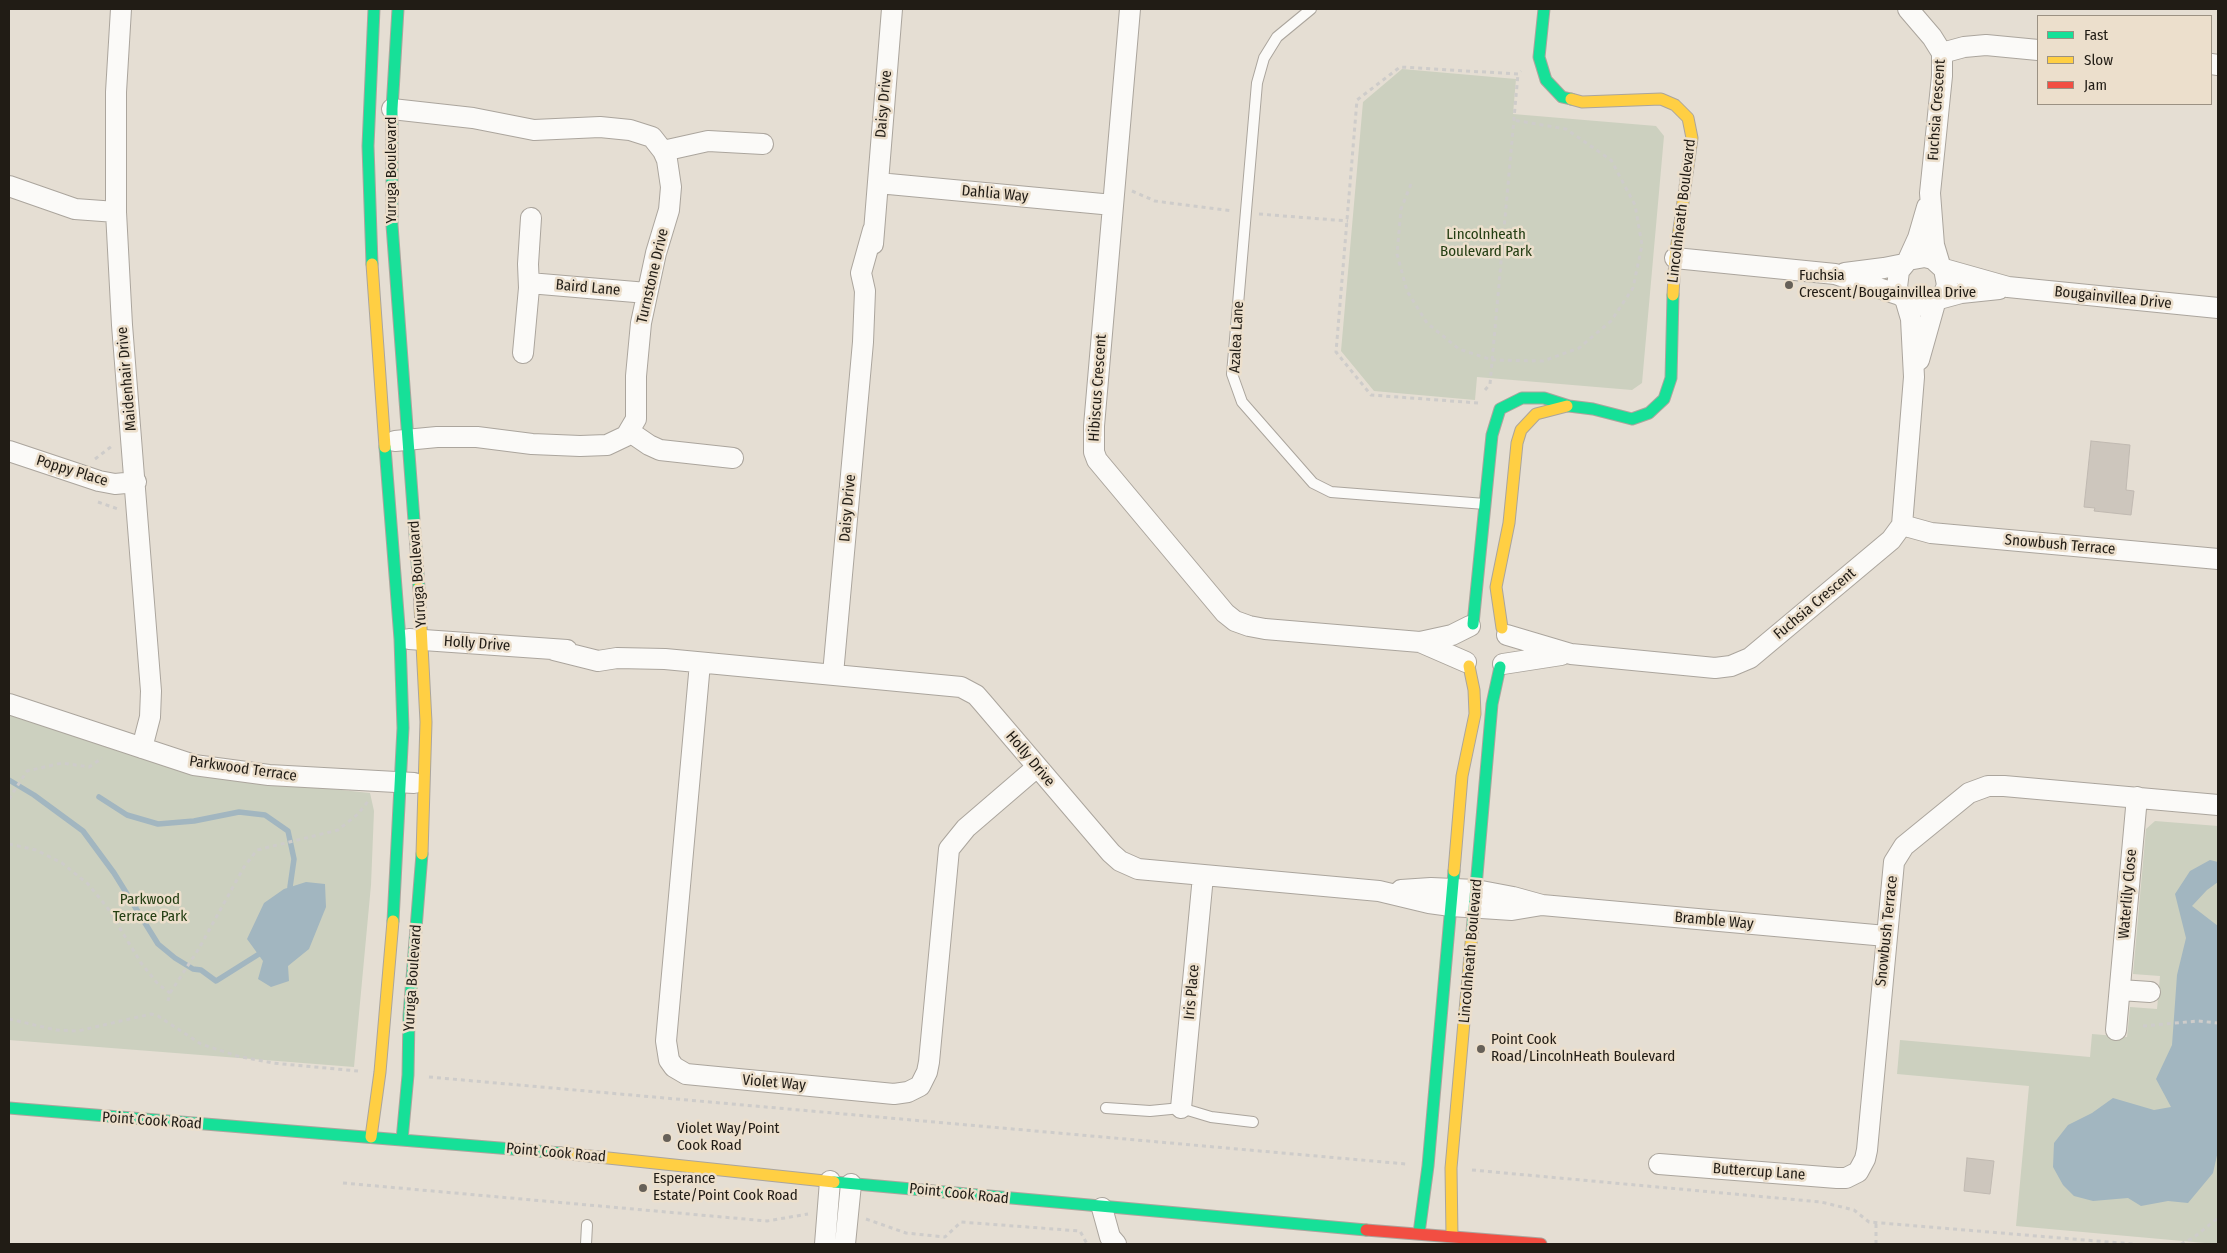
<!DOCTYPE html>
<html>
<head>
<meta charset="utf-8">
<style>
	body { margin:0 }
	#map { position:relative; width:2227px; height:1253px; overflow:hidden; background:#e5ded3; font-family:"Fira Sans Condensed",sans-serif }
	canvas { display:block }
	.frame { position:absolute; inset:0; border:10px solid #211c15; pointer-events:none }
	.legend { position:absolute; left:2037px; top:15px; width:175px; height:90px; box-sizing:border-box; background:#ecdfcc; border:1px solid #9b9183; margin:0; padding:6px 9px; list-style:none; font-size:15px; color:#211c15 }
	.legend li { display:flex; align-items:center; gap:10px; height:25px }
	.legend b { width:25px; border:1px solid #9b9183 }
</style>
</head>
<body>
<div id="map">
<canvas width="2227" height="1253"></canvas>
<div class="frame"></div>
<ul class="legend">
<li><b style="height:6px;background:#16e098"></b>Fast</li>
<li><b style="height:6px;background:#ffcf43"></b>Slow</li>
<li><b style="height:6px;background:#f24e42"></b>Jam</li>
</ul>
</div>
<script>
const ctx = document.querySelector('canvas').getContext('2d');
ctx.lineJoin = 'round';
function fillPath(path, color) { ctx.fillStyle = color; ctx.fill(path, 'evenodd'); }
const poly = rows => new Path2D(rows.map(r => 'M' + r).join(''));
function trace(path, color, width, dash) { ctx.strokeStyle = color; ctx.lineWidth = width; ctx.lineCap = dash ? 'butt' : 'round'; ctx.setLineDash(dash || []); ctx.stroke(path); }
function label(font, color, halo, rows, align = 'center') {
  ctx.font = font + ' "Fira Sans Condensed",sans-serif'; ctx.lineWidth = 5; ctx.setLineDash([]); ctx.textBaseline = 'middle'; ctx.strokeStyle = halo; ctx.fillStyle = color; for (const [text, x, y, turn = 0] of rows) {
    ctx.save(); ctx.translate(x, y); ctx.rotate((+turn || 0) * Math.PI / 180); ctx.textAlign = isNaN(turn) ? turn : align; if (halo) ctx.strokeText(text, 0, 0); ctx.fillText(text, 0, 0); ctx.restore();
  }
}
fillPath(poly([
	[1402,69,1516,79,1513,114,1656,126,1664,136,1642,383,1632,390,1477,377,1475,400,1374,391,1341,351,1363,102],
	[9,714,172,768,199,775,370,793,374,811,371,885,354,1067,9,1040],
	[2155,821,2218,826,2218,1242,2216,1244,2016,1226,2029,1086,1897,1074,1900,1040,2090,1057,2092,1034,2127,1037,2130,1007,2157,1009,2160,976,2133,974,2146,829]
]), '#ccd0bf');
fillPath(poly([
	[2210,860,2218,862,2218,882,2207,890,2192,906,2218,926,2218,1151,2213,1173,2188,1203,2168,1201,2141,1206,2128,1198,2093,1201,2074,1196,2063,1185,2053,1167,2054,1143,2068,1125,2092,1113,2113,1098,2154,1110,2171,1107,2156,1079,2172,1045,2177,975,2186,938,2175,894,2190,871],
	[306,882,325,884,326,907,309,949,288,966,289,981,271,987,258,979,263,961,247,939,264,903,284,889]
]), '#a2b6c0');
trace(poly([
	[9,780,34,795,83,831,114,873,158,944,175,958,193,969,201,970,216,981,259,954],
	[99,797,127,815,158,824,194,821,239,812,265,815,288,831,294,859,290,887]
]), '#a2b6c0', 5.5);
const building = poly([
	[2091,441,2130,445,2126,490,2134,491,2131,515,2094,511,2095,508,2084,507,2091,441],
	[1967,1158,1994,1161,1990,1194,1964,1191,1967,1158]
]);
fillPath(building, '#cdc6bd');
trace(building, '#c0b9b1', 1);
const lane = poly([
	[1311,9,1277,37,1264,58,1257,83,1232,374,1242,402,1313,483,1331,492,1485,504],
	[1106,1108,1150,1111,1181,1108,1211,1117,1253,1122],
	[586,1244,587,1225]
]);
const street = poly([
	[121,9,116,92,116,212,122,325,151,691,150,717,142,748],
	[1130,9,1094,426,1094,452,1097,460,1225,613,1235,621,1249,626,1265,629,1420,642,1452,635,1470,626],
	[1908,9,1932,37,1942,53,1942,76,1930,193,1934,245,1940,265],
	[1942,53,1964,47,1986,45,2038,50],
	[2211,64,2218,65],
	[392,109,473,118,534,130,600,127,630,130,652,137,663,151,667,160,671,187,669,210,656,253,641,323,636,376,636,419,626,436,607,445,580,446,532,444,477,437,437,437,395,441],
	[663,151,708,141,763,144],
	[878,183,1113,205],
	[9,186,75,209,116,212],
	[873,244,892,9],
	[1675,258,1835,274,1900,295],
	[1908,260,1925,257,1933,259,1944,269,1947,285,1944,293,1935,303,1928,306,1913,305,1900,295,1897,287,1899,271,1908,260,1918,238,1927,207],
	[1944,269,2008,287,2218,308],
	[1845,273,1884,268,1904,264],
	[529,283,647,293],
	[1939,299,1961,293,1999,289],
	[523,353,529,288,528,264,531,218],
	[1919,360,1935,303],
	[630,432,649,445,660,450,733,458],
	[9,451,99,481,115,484,136,482],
	[1902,525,1931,533,2218,559],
	[1507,635,1571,654,1715,668,1731,666,1750,658,1891,540,1902,525,1914,377,1911,319,1906,302],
	[409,639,567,650],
	[1420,642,1466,662],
	[554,650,598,661,617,658,665,659,961,687,976,695,983,703,1111,853,1120,861,1138,869,1379,891,1429,903,1451,906,1512,910,1542,905],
	[700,663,666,1041,669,1060,674,1067,686,1074,894,1094,908,1092,920,1086,927,1072,929,1062,949,849,966,828,1037,767],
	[1503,664,1561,655],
	[833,674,863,342,865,291,861,273,873,230],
	[9,704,194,765,269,775,414,783],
	[1401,890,1431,888,1476,890,1513,897,1542,905,1886,936],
	[2120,990,2150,992],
	[2116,1030,2137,797],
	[1181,1108,1203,876],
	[1659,1164,1837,1178,1846,1178,1858,1172,1865,1159,1867,1150,1894,862,1904,846,1969,793,1988,786,2004,786,2218,805],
	[1102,1208,1110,1237,1116,1244],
	[825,1244,830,1181],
	[845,1244,851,1184]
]);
const fast = poly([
	[398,9,392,109,392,225,419,588],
	[1544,9,1539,57,1546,80,1562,97,1571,99],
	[372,264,368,146,374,9],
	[385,447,400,639,403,728,393,921],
	[1473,624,1492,435,1500,409,1522,398,1544,398,1569,406,1593,409,1632,419,1649,413,1664,399,1671,378,1673,295],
	[1472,932,1492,704,1500,667],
	[9,1108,561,1153],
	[402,1140,408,1075,409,1015,422,854],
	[834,1182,1366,1230],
	[1419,1233,1428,1166,1454,871]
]);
const slow = poly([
	[1571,99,1582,102,1661,99,1675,105,1688,118,1692,138,1675,258,1673,295],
	[372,264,385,447],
	[419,588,426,722,422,854],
	[1502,628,1496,587,1509,523,1517,443,1521,430,1536,414,1567,406],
	[1454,871,1462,776,1475,714,1474,690,1469,666],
	[371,1137,380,1072,393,921],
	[561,1153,834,1182],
	[1452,1236,1451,1168,1472,932]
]);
const jam = poly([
	[1366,1230,1541,1244]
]);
trace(lane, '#aba59d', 12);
trace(street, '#aba59d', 22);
trace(fast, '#aba59d', 13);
trace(slow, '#aba59d', 13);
trace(jam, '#aba59d', 13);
trace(poly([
	[1411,184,1401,209,1397,254,1407,291,1427,323,1459,349,1492,360,1543,361,1579,348,1611,321,1633,288,1642,245,1635,205,1611,160,1566,129,1513,120],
	[1132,191,1155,201,1233,211],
	[1259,214,1348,221],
	[1485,390,1490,384,1518,74],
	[1478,403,1371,395,1336,352,1357,100,1400,67,1518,74,1521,71],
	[95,459,112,446],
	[98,502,118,509],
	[9,799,27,771,62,763,89,767,102,758],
	[9,844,36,850,62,863,88,884,107,907,141,963,158,984,170,993,168,1001],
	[170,993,198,950,244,867,257,850,338,830,358,814,369,800],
	[9,1019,56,1030,78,1031,151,1014,158,1016,201,1044,237,1056,273,1063,358,1071],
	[2143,1026,2198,1021,2218,1023],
	[429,1077,1406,1164],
	[1472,1170,1821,1202,1854,1210,1869,1222,2133,1244],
	[343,1183,767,1221,808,1214],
	[866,1219,906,1233,945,1237,961,1222,1080,1231,1087,1244],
	[1876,1244,1876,1222],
	[2181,1244,2193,1238,2218,1218]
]), '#ceccca', 3, [4, 4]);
trace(lane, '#fbfaf8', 10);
trace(street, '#fbfaf8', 20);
trace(fast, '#16e098', 11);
trace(slow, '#ffcf43', 11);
trace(jam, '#f24e42', 11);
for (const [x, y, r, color] of [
	[1789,285,5,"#666058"],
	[1481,1049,5,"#666058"],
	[667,1138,5,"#666058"],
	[643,1188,5,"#666058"]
]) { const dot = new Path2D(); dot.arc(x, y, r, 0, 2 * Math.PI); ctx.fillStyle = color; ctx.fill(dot); trace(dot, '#ecdfcc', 2); }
label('15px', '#211c15', '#ecdfcc', [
	["Daisy Drive",884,104,-85],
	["Fuchsia Crescent",1937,110,-86],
	["Yuruga Boulevard",392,170,-90],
	["Dahlia Way",995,194,5],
	["Lincolnheath Boulevard",1682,211,-83],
	["Turnstone Drive",653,276,-77],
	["Baird Lane",588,288,5],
	["Bougainvillea Drive",2113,298,6],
	["Azalea Lane",1237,337,-87],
	["Maidenhair Drive",127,379,-95],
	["Hibiscus Crescent",1098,388,-86],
	["Poppy Place",72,471,17],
	["Daisy Drive",848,508,-85],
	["Snowbush Terrace",2060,545,5],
	["Yuruga Boulevard",418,574,-94],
	["Fuchsia Crescent",1815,604,-40],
	["Holly Drive",477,644,4],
	["Holly Drive",1030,759,50],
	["Parkwood Terrace",243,769,8],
	["Waterlily Close",2128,894,-85],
	["Bramble Way",1714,921,5],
	["Snowbush Terrace",1887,931,-84],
	["Lincolnheath Boulevard",1471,951,-85],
	["Yuruga Boulevard",413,978,-86],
	["Iris Place",1192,992,-85],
	["Violet Way",774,1083,5],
	["Point Cook Road",152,1121,4],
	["Point Cook Road",556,1153,5],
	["Buttercup Lane",1759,1172,4],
	["Point Cook Road",959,1194,6]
]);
label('15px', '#243e13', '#ecdfcc', [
	["Lincolnheath",1486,235],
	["Boulevard Park",1486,252],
	["Parkwood",150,900],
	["Terrace Park",150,917]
]);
label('15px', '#211c15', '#ecdfcc', [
	["Fuchsia",1799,276],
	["Crescent/Bougainvillea Drive",1799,293],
	["Point Cook",1491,1040],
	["Road/LincolnHeath Boulevard",1491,1057],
	["Violet Way/Point",677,1129],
	["Cook Road",677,1146],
	["Esperance",653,1179],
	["Estate/Point Cook Road",653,1196]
], 'left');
</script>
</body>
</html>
